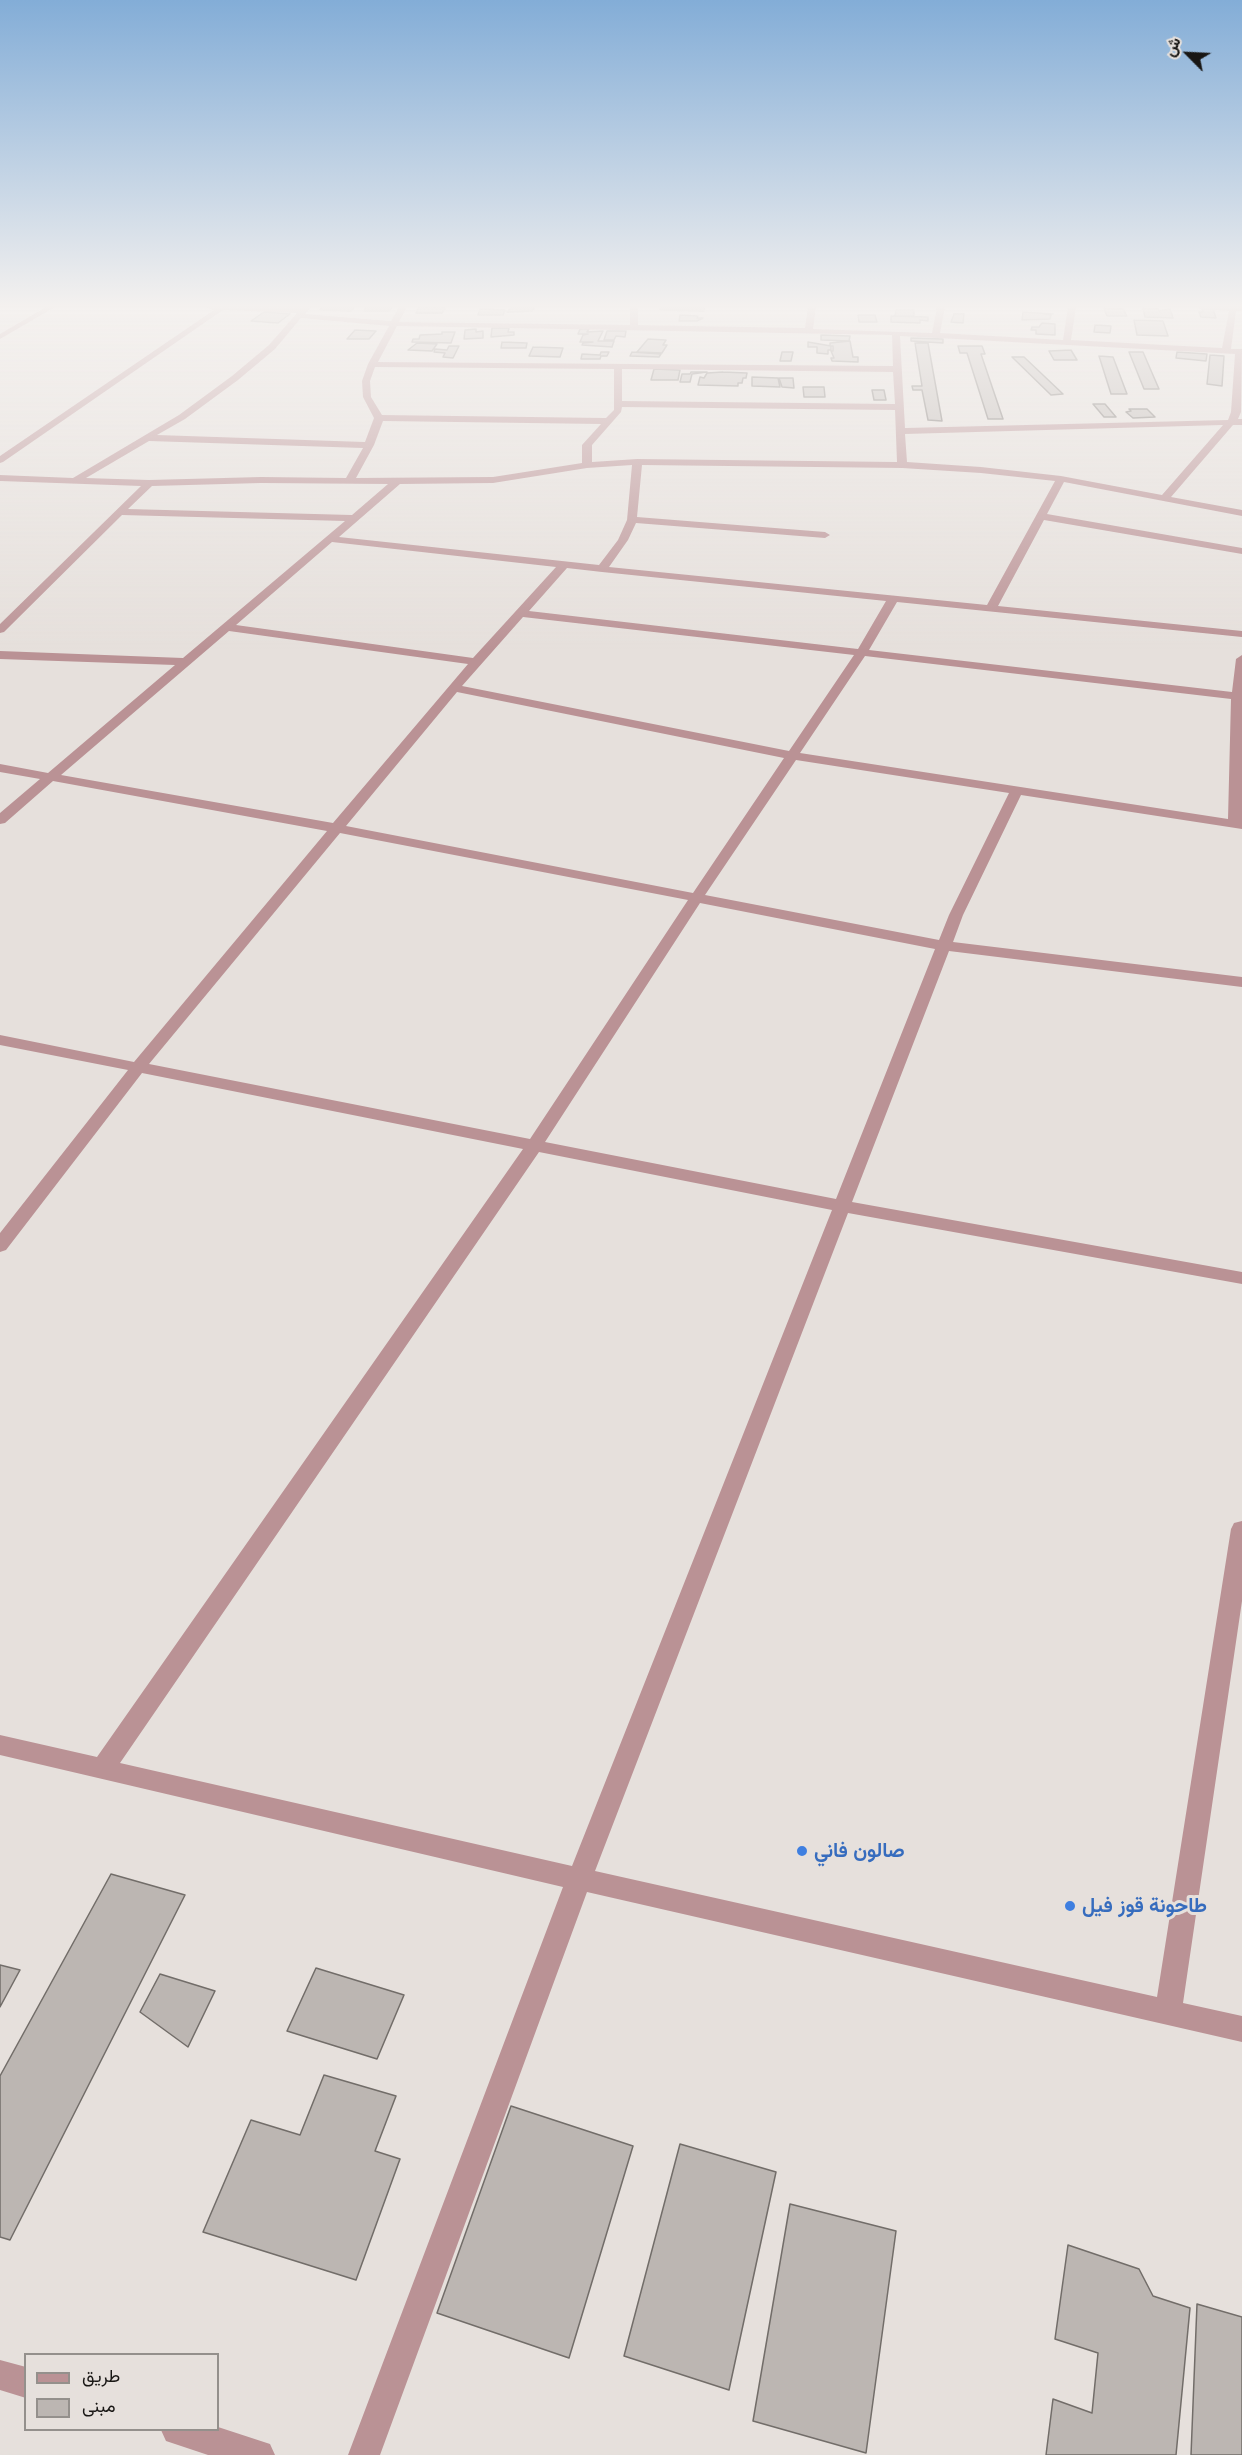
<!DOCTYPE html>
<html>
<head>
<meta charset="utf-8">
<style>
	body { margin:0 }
	#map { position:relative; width:1242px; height:2455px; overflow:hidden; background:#e6e0dc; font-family:Lora,Vazirmatn,serif }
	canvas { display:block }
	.legend { position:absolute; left:24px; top:2353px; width:195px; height:78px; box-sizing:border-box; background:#e6e0dc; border:2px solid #94908c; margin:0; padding:8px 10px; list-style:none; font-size:18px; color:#191715 }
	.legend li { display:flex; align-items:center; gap:12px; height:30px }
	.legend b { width:30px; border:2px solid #94908c }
	.north { position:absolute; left:1158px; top:24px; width:60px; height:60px; -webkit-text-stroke:4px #e6e0dc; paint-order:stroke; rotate:294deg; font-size:16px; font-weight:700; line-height:24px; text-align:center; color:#191715 }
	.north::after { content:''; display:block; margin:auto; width:21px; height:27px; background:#191715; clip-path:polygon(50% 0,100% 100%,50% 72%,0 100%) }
</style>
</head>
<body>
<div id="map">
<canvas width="1242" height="2455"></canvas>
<ul class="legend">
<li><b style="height:8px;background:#ba9295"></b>طريق</li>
<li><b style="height:16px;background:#bcb6b2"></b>مبنى</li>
</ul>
<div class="north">ش</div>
</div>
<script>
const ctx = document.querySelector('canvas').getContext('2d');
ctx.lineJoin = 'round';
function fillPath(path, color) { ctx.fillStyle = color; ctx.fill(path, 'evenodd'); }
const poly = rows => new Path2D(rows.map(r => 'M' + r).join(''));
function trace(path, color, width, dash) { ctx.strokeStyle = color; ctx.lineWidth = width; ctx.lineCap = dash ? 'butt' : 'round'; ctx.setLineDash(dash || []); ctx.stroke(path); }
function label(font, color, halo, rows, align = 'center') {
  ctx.font = font + ' Lora,Vazirmatn,serif'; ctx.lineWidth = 6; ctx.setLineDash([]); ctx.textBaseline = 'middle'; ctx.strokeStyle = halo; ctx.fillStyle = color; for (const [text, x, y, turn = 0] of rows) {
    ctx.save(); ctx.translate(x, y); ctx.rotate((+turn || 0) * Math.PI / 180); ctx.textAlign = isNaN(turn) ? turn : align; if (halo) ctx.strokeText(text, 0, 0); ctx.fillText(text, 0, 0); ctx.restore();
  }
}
const building = poly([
	[322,307,354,307,351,311,320,310,322,307],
	[366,307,392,307,389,311,364,311,366,307],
	[419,307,445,308,442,313,416,313,419,307],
	[512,307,535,307,532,311,507,312,512,307],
	[661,307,700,307,704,308,704,311,660,310,661,307],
	[1104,308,1123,309,1127,316,1107,316,1104,308],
	[1143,308,1158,309,1159,311,1170,309,1173,318,1145,317,1143,308],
	[480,309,505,310,503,315,478,315,480,309],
	[1202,309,1213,309,1216,318,1201,317,1199,312,1203,312,1202,309],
	[896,310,914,310,914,316,895,316,896,310],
	[264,312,290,314,278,323,251,321,264,312],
	[1023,312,1053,314,1043,314,1051,315,1050,319,1022,320,1023,312],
	[954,314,964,314,963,323,951,322,954,314],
	[680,315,698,316,697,318,703,318,697,321,679,321,680,315],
	[858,315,875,315,877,322,859,322,858,315],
	[891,316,928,317,928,321,920,320,920,323,891,322,891,316],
	[1134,320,1163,321,1168,336,1137,335,1134,320],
	[1042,323,1055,324,1055,335,1036,334,1036,330,1031,330,1032,327,1039,327,1042,323],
	[1095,325,1111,326,1110,333,1094,332,1095,325],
	[492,328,509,328,508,332,514,332,514,335,491,337,492,328],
	[476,329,476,332,483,331,483,338,464,339,465,330,476,329],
	[580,329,589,329,587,332,603,331,598,341,614,341,612,347,582,345,583,343,593,342,580,342,583,335,588,334,578,334,580,329],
	[355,330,376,331,369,339,347,339,355,330],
	[607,331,626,331,625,337,616,336,614,340,604,340,607,331],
	[442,332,455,332,451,343,412,342,413,339,419,339,420,335,442,334,442,332],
	[821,335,850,336,849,341,821,340,821,335],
	[911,338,943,339,943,343,911,341,911,338],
	[648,339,666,340,663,345,667,345,662,353,637,352,648,339],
	[850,341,853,357,858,357,858,362,832,361,831,358,834,358,831,351,833,351,833,346,830,346,830,343,850,341],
	[502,342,527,343,526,348,501,348,502,342],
	[808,342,831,346,831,350,828,350,828,354,817,353,817,347,808,347,808,342],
	[417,343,437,344,432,351,408,350,417,343],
	[915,343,928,343,942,421,928,420,922,390,913,390,912,386,922,386,915,343],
	[449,346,459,346,453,358,443,357,445,353,434,352,435,349,447,350,449,346],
	[958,346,982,346,985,354,981,354,1003,419,988,419,967,353,960,353,958,346],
	[533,347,563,348,560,357,529,356,533,347],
	[1071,350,1077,360,1054,360,1049,351,1071,350],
	[601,352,609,352,607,356,601,356,600,359,581,359,582,354,600,355,601,352],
	[632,352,661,354,659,357,630,356,632,352],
	[782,352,793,352,791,361,780,361,782,352],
	[1129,352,1143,352,1159,389,1144,389,1129,352],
	[1177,352,1207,354,1206,361,1176,358,1177,352],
	[1210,355,1224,356,1222,386,1207,384,1210,355],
	[1099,356,1113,357,1127,394,1111,394,1099,356],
	[1012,357,1024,357,1063,394,1051,395,1012,357],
	[654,369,680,370,678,380,651,380,654,369],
	[691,372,707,372,692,374,690,382,680,382,682,374,690,374,691,372],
	[723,372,747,373,746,378,743,378,742,383,738,383,738,386,698,385,700,377,704,378,707,373,723,372],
	[752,377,778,378,780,387,752,386,752,377],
	[779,378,793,378,794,388,782,387,779,378],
	[803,387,824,387,825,397,804,397,803,387],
	[872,390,884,390,886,400,874,400,872,390],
	[1093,404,1105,404,1116,417,1104,417,1093,404],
	[1129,409,1147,409,1155,417,1133,418,1126,412,1131,411,1129,409],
	[111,1874,185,1895,10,2240,0,2237,0,2076,111,1874],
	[0,1965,20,1970,0,2007,0,1965],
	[316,1968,404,1995,377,2059,287,2031,316,1968],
	[160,1974,215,1991,188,2047,140,2012,160,1974],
	[324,2075,396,2096,375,2151,400,2159,356,2280,203,2232,251,2120,300,2135,324,2075],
	[511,2106,633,2146,569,2358,437,2313,511,2106],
	[680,2144,776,2172,729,2390,624,2356,680,2144],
	[790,2204,896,2231,866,2453,753,2421,790,2204],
	[1068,2245,1139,2269,1153,2296,1190,2308,1176,2455,1046,2455,1053,2399,1092,2413,1098,2353,1055,2339,1068,2245],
	[1197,2304,1242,2317,1242,2455,1191,2455,1197,2304]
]);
fillPath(building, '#bcb6b2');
trace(building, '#726d69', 1.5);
fillPath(poly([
	[46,307,55,307,0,339,0,334,46,307],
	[205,307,311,307,305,314,391,321,399,307,407,307,399,322,630,325,630,307,638,307,638,325,805,328,808,307,816,307,813,329,932,333,937,307,945,307,940,333,1063,340,1068,307,1076,307,1071,340,1222,348,1229,311,1201,309,1197,307,1242,307,1242,311,1236,311,1231,349,1242,349,1241,412,1238,419,1242,419,1242,425,1233,425,1171,497,1242,510,1242,516,1064,482,1047,514,1242,548,1242,554,1044,520,998,606,1242,631,1242,637,897,602,869,650,1232,692,1236,659,1242,655,1242,829,1021,795,963,915,953,942,1242,977,1242,987,949,951,852,1202,1242,1272,1242,1284,848,1213,595,1871,1157,1997,1231,1529,1234,1523,1242,1521,1242,1601,1183,2003,1242,2016,1242,2042,587,1892,380,2455,348,2455,563,1887,0,1755,0,1735,97,1757,523,1149,142,1073,6,1250,0,1252,0,1233,128,1070,0,1045,0,1035,134,1062,327,831,53,781,5,823,0,824,0,813,40,779,0,772,0,764,48,773,175,665,0,659,0,651,183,658,345,521,122,515,4,632,0,633,0,624,141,486,0,481,0,475,73,478,179,415,232,376,269,345,297,313,223,310,3,462,0,463,0,456,214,310,205,307],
	[301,318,389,326,368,364,362,381,363,397,374,418,365,442,157,435,185,419,238,380,275,349,301,318],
	[397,326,892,335,893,366,378,362,397,326],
	[900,336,1235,354,1231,412,1228,420,905,428,900,336],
	[375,367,614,369,614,410,606,418,382,415,371,397,370,381,375,367],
	[622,369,893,372,895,404,622,401,622,369],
	[622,407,895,410,897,462,637,459,592,462,592,445,621,412,622,407],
	[383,421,601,424,582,445,582,463,493,477,356,478,374,445,383,421],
	[1223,425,1162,495,1061,476,981,467,907,462,905,434,1223,425],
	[149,441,363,448,346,478,261,477,149,480,86,478,149,441],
	[632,465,627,520,618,540,599,565,339,537,400,484,493,483,587,468,632,465],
	[642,465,902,468,981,473,1055,481,987,605,609,567,628,540,636,523,825,538,830,535,825,532,637,517,642,465],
	[261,483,388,484,352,515,128,509,152,486,261,483],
	[332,542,556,567,473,658,236,625,332,542],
	[567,568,602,572,886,601,858,649,529,611,567,568],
	[523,617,854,655,789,751,462,686,523,617],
	[229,631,468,664,333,823,61,775,229,631],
	[865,656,1231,699,1228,819,800,753,865,656],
	[457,692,784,758,693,893,346,826,457,692],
	[796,760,1009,793,949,915,939,940,705,895,796,760],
	[340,833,688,900,530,1139,149,1064,340,833],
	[700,903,935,949,836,1199,545,1142,700,903],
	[539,1152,832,1210,572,1866,120,1763,539,1152],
	[0,2360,26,2367,26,2398,0,2390,0,2360],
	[218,2427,270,2444,275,2455,208,2455,166,2441,161,2430,218,2430,218,2427]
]), '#ba9295');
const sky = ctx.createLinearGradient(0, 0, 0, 651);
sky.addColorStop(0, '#83add7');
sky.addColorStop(0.47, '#f4f1ef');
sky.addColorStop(1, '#f4f1ef00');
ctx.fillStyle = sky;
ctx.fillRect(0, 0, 1242, 651);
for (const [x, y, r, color] of [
	[802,1851,6,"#3f7fe0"],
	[1070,1906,6,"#3f7fe0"]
]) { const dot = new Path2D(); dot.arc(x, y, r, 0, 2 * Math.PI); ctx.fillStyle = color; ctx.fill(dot); trace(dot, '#e6e0dc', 2); }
label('bold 20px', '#366cbe', '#e6e0dc', [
	["صالون فاني",814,1851],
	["طاحونة قوز فيل",1082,1906]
], 'left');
</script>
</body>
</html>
